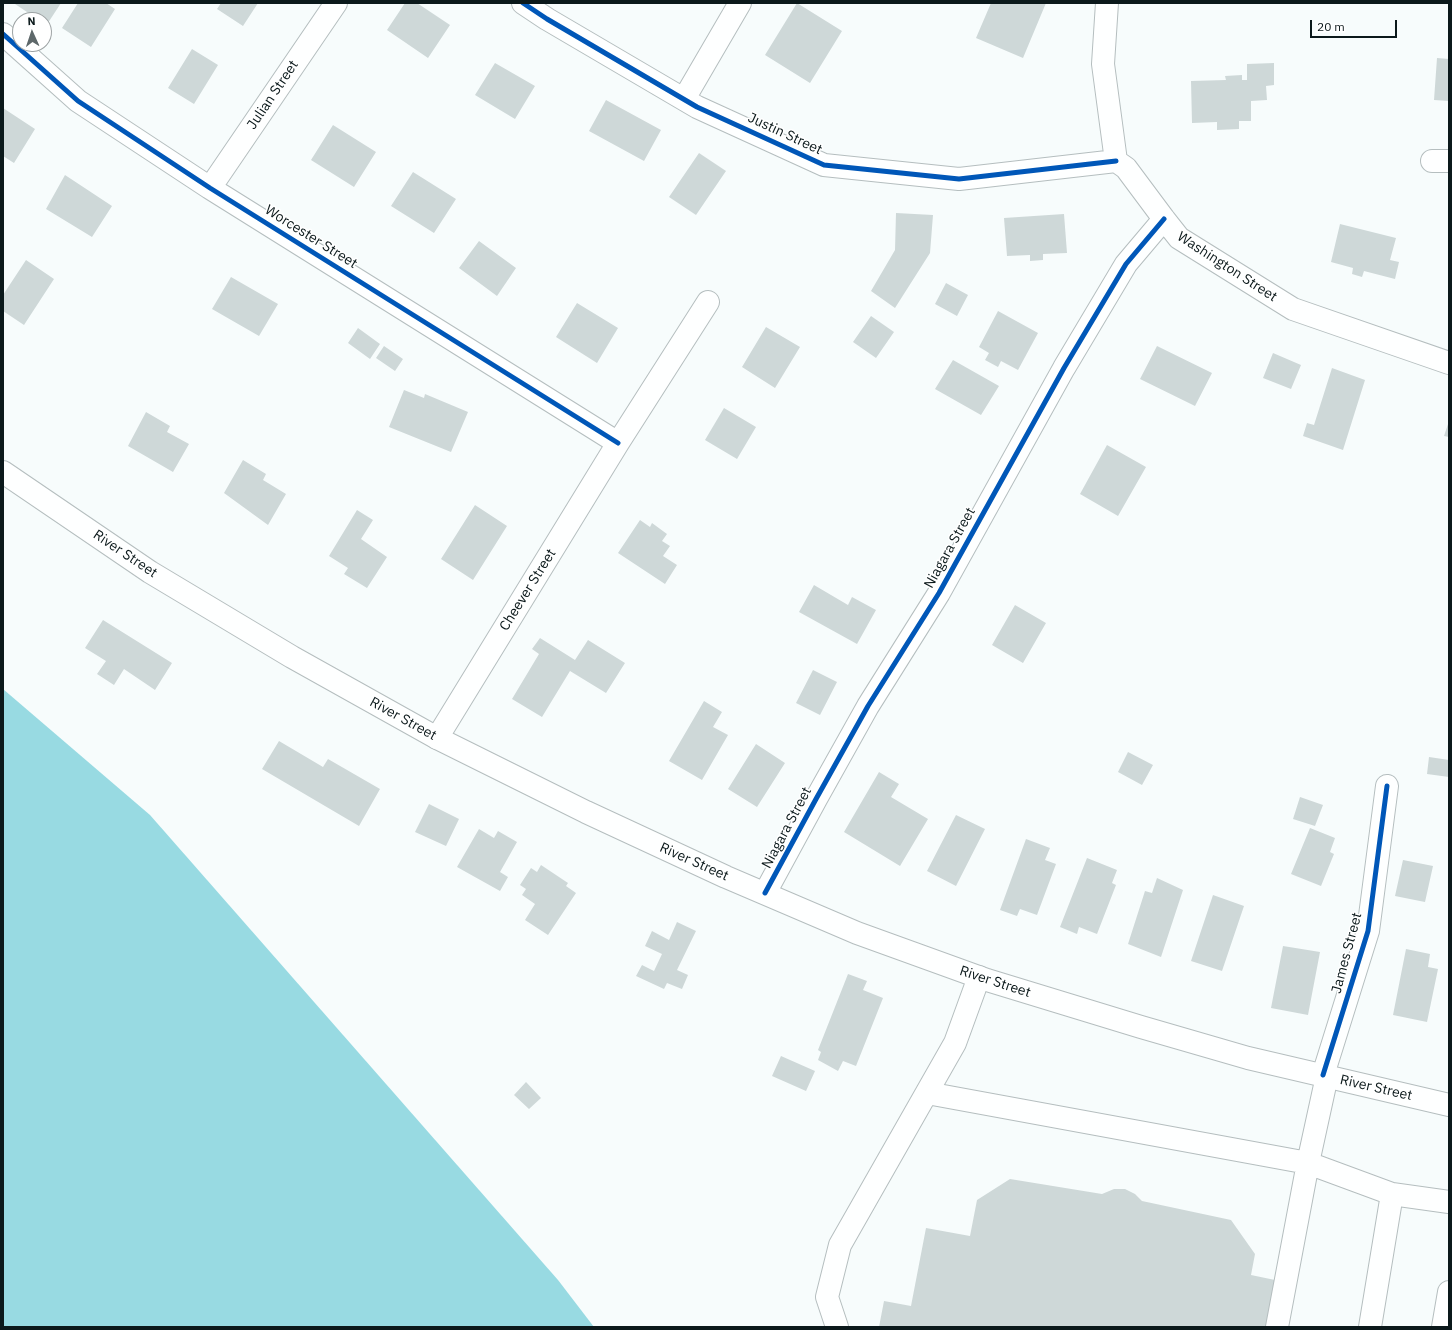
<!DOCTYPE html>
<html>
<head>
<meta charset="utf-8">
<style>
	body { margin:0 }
	#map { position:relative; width:1452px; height:1330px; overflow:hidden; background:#f7fcfc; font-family:"IBM Plex Sans",sans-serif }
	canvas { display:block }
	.frame { position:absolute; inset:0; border:4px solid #0b191b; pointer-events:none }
	.north { position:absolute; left:12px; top:12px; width:40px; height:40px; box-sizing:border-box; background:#fff; border:1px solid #9da3a4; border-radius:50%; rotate:357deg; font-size:11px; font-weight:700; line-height:16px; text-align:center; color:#0b191b }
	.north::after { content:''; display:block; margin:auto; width:14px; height:18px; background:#5e686a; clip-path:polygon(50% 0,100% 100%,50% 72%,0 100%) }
	.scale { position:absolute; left:1310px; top:20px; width:87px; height:18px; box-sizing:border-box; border:2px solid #0b191b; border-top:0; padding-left:5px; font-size:12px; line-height:14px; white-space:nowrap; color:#0b191b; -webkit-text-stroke:3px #fff; paint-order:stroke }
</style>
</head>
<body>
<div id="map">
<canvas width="1452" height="1330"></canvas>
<div class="frame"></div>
<div class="north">N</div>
<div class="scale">20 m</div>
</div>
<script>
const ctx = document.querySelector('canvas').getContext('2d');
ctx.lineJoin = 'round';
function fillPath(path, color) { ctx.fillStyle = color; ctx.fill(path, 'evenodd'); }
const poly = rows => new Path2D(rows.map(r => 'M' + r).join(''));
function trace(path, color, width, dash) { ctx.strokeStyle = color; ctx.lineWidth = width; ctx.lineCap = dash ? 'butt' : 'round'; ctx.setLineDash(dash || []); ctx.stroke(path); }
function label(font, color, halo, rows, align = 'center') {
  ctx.font = font + ' "IBM Plex Sans",sans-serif'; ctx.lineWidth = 3; ctx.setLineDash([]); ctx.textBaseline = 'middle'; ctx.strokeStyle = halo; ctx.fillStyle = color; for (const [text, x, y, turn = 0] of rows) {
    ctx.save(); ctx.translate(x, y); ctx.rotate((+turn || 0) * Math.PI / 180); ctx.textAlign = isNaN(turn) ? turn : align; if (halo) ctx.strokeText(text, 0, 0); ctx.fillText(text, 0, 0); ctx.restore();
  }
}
fillPath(poly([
	[3,689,150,815,558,1280,594,1327,3,1327]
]), '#98dae2');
fillPath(poly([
	[15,3,61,3,44,29,44,20,26,20,30,14,15,4],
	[78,3,106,3,115,9,91,47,62,28],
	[221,3,258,3,243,26,217,9],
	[405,3,417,3,450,25,428,58,387,30],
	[797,3,842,31,810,83,765,55],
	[991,3,1046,3,1023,58,976,38],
	[192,49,218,65,194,104,168,88],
	[1437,58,1449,59,1449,101,1434,100],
	[495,63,535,86,515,119,475,95],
	[1274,63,1274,85,1266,86,1267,100,1251,101,1251,121,1239,121,1239,129,1217,130,1217,122,1192,123,1191,81,1226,80,1225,76,1242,75,1242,80,1247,80,1247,64],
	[606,100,661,130,644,161,589,131],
	[3,108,35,129,14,163,3,156],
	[333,125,376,152,354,187,311,160],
	[699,153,726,171,696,215,669,197],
	[413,172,456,199,434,233,391,206],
	[65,175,112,206,92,237,46,209],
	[896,213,933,215,930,253,895,308,871,291,895,250],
	[1064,214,1067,253,1043,254,1043,260,1030,261,1030,255,1007,256,1004,218],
	[1340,224,1396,238,1390,260,1399,262,1395,279,1364,271,1362,277,1352,274,1353,268,1331,262],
	[479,241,516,268,497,296,459,268],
	[26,260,54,279,24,325,3,311,3,295],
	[231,277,278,304,259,336,212,309],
	[946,283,968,295,957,316,935,304],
	[577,303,618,328,597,363,556,337],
	[998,311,1038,333,1018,370,1001,361,998,367,985,360,989,353,979,347],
	[871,316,894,332,876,358,853,342],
	[766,327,800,347,775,388,742,367],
	[358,328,380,344,370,359,348,343],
	[384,346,403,359,395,371,376,358],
	[1157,346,1212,373,1195,406,1140,379],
	[1273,353,1301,365,1291,389,1263,378],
	[953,360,999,386,981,415,935,389],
	[1332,368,1365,380,1343,450,1303,436,1307,423,1314,425],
	[404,390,424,398,425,394,468,412,451,452,389,427],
	[724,408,756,427,737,459,705,440],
	[146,412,170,426,167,432,189,444,173,472,128,446],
	[1449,421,1449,437,1444,436],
	[1107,445,1146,467,1118,516,1080,494],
	[243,460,266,474,263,480,286,494,268,525,224,493],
	[475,505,507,526,473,580,441,559],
	[357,510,373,520,361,539,387,557,367,588,344,574,348,568,329,556],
	[640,520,650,527,652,523,667,534,662,541,670,546,663,556,677,565,665,584,618,553],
	[814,585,848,605,852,597,876,610,857,644,799,612],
	[1015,605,1046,623,1023,663,992,645],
	[103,620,172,663,155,690,124,669,114,685,97,674,106,661,85,648],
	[540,638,575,660,588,640,625,663,606,693,570,671,542,717,512,699,539,654,532,649],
	[813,670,837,682,820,715,796,703],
	[704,701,722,712,713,727,728,735,702,780,669,761],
	[279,741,323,767,328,759,380,789,359,826,262,769],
	[756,744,785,763,757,807,728,789],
	[1128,752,1153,765,1142,785,1118,772],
	[1429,757,1449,760,1449,777,1427,774],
	[879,772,899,784,891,797,928,819,900,866,844,832],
	[1300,797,1323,805,1315,826,1293,819],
	[429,804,459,819,446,846,415,832],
	[956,815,985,829,956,886,927,871],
	[1310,828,1335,838,1330,852,1334,854,1321,886,1291,874],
	[479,829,494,838,498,831,517,842,500,872,508,877,500,891,457,867],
	[1026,839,1050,848,1045,860,1056,864,1037,915,1020,909,1017,916,1000,910],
	[1087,858,1117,870,1112,883,1116,885,1097,934,1079,927,1077,934,1060,927],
	[1403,860,1433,866,1425,902,1395,896],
	[541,865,568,883,566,886,576,893,548,935,525,920,535,904,522,895,526,889,520,885,531,868,537,872],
	[1157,878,1183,890,1161,957,1128,944,1145,891,1152,893],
	[1213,895,1244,906,1222,971,1191,961],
	[677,922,696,931,677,970,688,975,682,989,667,983,664,989,636,976,642,965,654,971,662,954,645,946,652,931,669,940],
	[1283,946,1320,952,1308,1015,1271,1008],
	[1406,949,1430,954,1428,967,1438,969,1427,1022,1393,1015],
	[848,974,867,981,863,990,883,998,856,1066,843,1061,838,1071,818,1060,821,1052,818,1050],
	[781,1056,815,1071,806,1091,772,1076],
	[526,1082,541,1098,529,1109,514,1095],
	[1010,1179,1102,1194,1114,1189,1125,1189,1135,1194,1142,1201,1231,1220,1255,1254,1251,1275,1275,1280,1266,1327,879,1327,884,1301,911,1306,926,1228,970,1236,977,1200]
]), '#ced8d8');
const minor = poly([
	[523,3,547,19,697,107,824,165,959,179,1116,161],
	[1107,3,1103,64,1116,161,1126,168,1164,219,1179,238,1293,309,1449,363],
	[3,34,78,101,210,188,618,443],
	[684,99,740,3],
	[1432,161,1449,161],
	[210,188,336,3],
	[437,738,618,443,708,302],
	[765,893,816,799,868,706,939,593,1064,368,1126,264,1164,219],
	[1323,1075,1368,931,1387,786],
	[1327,1076,1308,1163,1392,1194,1370,1327],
	[927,1093,1308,1163,1277,1327],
	[1392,1194,1449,1202],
	[837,1327,827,1297,840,1245,955,1043,979,977],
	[1443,1327,1449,1292]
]);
const major = poly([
	[3,472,150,572,292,657,437,738,586,812,726,877,857,933,987,980,1141,1027,1248,1058,1449,1105]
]);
trace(minor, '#b5bebf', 24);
trace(major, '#b5bebf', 24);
trace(minor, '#feffff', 22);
trace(major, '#feffff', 22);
trace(poly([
	[523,3,547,19,697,107,824,165,959,179,1116,161],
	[3,34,78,101,210,188,618,443],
	[765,893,816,799,868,706,939,593,1064,368,1126,264,1164,219],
	[1323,1075,1368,931,1387,786]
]), '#0057b8', 5);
label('14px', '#0b191b', '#fff', [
	["Julian Street",273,95,-56],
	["Justin Street",785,134,25],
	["Worcester Street",311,237,32],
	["Washington Street",1227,267,33],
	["Niagara Street",950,548,-61],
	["River Street",125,554,34],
	["Cheever Street",528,590,-58],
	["River Street",403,719,29],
	["Niagara Street",787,828,-62],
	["River Street",694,862,24],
	["James Street",1347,953,-75],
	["River Street",995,982,18],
	["River Street",1376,1088,13]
]);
</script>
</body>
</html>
